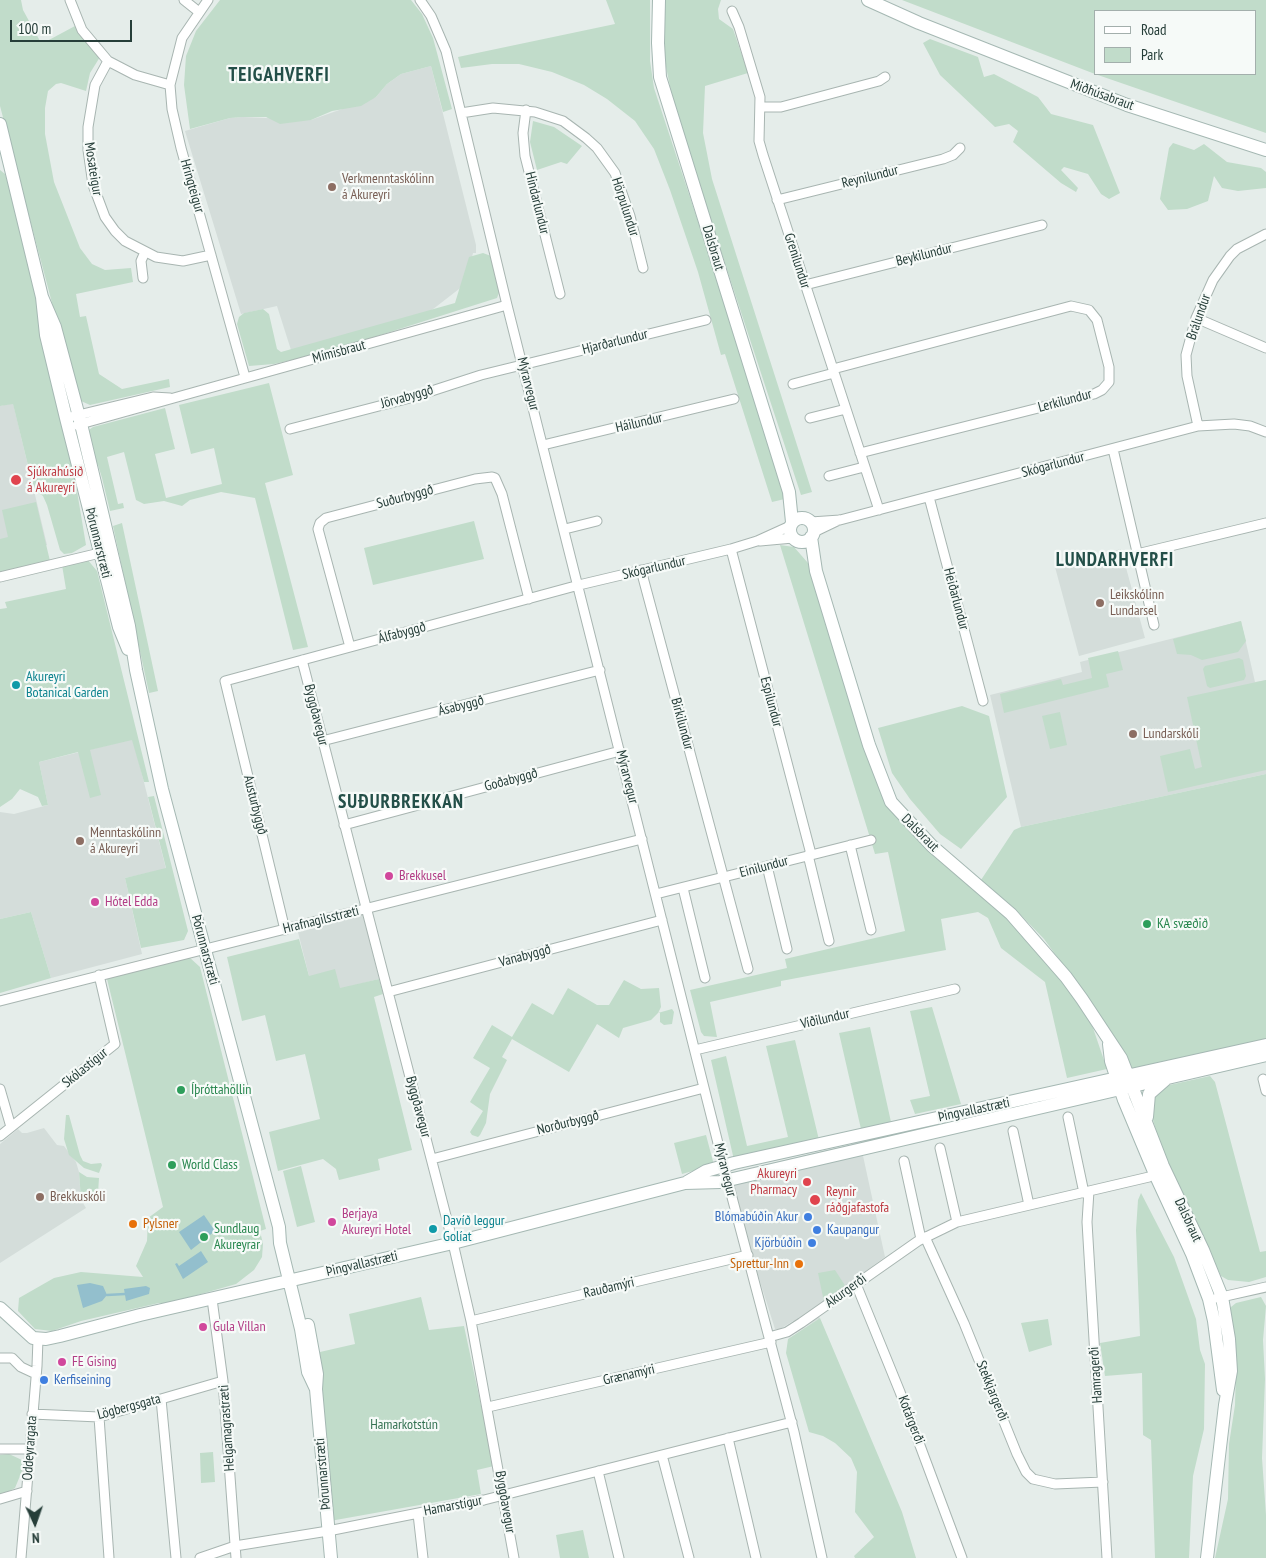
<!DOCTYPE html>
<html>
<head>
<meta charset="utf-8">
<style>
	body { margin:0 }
	#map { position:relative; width:1266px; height:1558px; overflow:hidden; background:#e5edea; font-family:"PT Sans Narrow",sans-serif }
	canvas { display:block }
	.legend { position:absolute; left:1094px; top:10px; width:162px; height:65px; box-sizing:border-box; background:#f6faf8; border:1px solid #a3afac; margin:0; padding:6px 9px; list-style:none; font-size:15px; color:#263e39 }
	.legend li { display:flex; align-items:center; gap:10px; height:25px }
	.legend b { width:25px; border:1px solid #a3afac }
	.north { position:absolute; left:10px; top:1498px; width:50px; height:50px; -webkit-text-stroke:4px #f6faf8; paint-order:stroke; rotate:177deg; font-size:14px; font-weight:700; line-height:20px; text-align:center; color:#263e39 }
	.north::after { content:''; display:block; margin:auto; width:18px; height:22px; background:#263e39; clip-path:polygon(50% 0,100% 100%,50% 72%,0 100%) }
	.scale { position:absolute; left:10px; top:20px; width:122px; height:22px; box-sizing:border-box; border:2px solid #263e39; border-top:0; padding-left:6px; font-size:15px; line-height:18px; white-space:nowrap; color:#263e39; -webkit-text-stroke:4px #f6faf8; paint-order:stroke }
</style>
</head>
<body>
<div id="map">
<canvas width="1266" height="1558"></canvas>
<ul class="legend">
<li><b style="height:6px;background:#fff"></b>Road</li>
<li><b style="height:14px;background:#c1dcca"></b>Park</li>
</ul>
<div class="north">N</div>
<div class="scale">100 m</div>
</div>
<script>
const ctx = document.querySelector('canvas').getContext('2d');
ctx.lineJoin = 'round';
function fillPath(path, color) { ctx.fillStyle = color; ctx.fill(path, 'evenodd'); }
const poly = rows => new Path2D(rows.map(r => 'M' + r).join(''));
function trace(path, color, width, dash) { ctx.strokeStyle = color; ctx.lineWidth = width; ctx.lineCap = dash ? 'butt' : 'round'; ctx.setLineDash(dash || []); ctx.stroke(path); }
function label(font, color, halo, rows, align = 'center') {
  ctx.font = font + ' "PT Sans Narrow",sans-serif'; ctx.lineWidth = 4.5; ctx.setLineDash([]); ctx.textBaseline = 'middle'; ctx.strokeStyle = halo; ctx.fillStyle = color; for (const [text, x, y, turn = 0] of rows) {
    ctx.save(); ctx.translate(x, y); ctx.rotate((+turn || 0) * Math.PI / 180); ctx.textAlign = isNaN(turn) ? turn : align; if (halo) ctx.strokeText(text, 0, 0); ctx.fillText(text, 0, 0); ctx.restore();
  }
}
fillPath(poly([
	[431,66,476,245,476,253,473,253,467,278,459,289,428,313,291,350,277,306,241,314,185,131,230,118,243,117,311,120,376,97,387,84,401,74],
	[13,403,47,545,0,556,0,406],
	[1121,549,1145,638,1079,656,1055,567],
	[1241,621,1255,682,1266,680,1266,774,1021,827,990,695,1082,672,1080,662],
	[133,739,166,869,125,878,142,954,51,978,31,912,0,919,0,812,14,814,48,805,39,762],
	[363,914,379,979,340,989,309,976,298,932],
	[44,1128,57,1145,64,1146,76,1162,79,1172,81,1200,86,1208,0,1263,0,1144,18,1129,22,1133,27,1133],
	[860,1142,885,1257,812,1310,820,1318,796,1333,793,1321,780,1329,775,1329,726,1174]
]), '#d4ddda');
fillPath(poly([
	[0,0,21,0,23,10,40,41,47,41,75,26,86,42,100,57,90,73,86,91,61,83,56,84,48,91,45,108,45,134,54,182,80,248,92,264,105,270,131,268,133,282,76,294,80,317,86,316,99,374,122,389,169,379,170,387,90,405,81,401,75,390,0,106],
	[220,0,411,0,422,14,433,38,452,109,443,112,431,66,401,74,387,84,376,97,361,106,332,111,311,120,280,124,266,117,243,117,230,118,190,129,184,85,186,56,196,31],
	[606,0,650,0,650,61,654,88,789,498,772,502,725,354,721,355,698,272,670,190,654,149,635,121,607,99,584,85,552,72,519,64,492,64,461,68,458,57,615,24],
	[665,0,721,0,718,9,719,19,733,29,748,73,705,86,703,133,712,179,812,492,801,495,675,111,663,52,663,19],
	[902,0,1266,0,1266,133,1095,74,1255,74,1255,11,1095,11,1095,74],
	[930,39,978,57,984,77,994,74,1038,97,1051,114,1093,125,1120,193,1109,199,1101,194,1088,174,1064,167,1061,170,1078,188,1076,192,1061,183,1013,142,1018,131,1009,124,995,127,940,75,923,43],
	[533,121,554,127,582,146,567,164,561,162,537,170,530,142],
	[1173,143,1194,150,1204,144,1227,162,1261,168,1266,172,1266,188,1238,191,1222,188,1214,176,1208,201,1187,209,1168,210,1160,199,1169,148],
	[0,170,5,174,8,183,35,284,80,490,77,491,86,545,72,553,64,554,60,550,47,505,43,496,34,490,13,404,0,406],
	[483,253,491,256,500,290,497,298,327,352,274,364,249,366,237,324,239,317,244,313,263,309,269,314,277,349,281,352,455,303,469,257],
	[269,383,293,475,265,483,308,647,293,650,255,498,221,492,190,500,182,506,164,501,144,504,136,500,124,452,107,457,118,504,123,503,124,508,110,511,102,478,98,465,92,456,86,432,93,427,165,408,175,449,155,454,166,498,222,484,214,448,191,454,179,405],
	[36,502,50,561,0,572,0,539,8,537,2,510],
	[474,521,484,559,373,585,364,548],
	[122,523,158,691,149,693,113,526],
	[780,545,794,547,808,563,877,782,1012,922,1076,996,1093,1028,1107,1069,1067,1078,1045,982,1001,948,988,918,978,912,941,919,946,950,781,981,781,986,710,1002,717,1037,704,1036,701,1032,690,990,787,968,785,959,905,931,888,852,875,854],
	[87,559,97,571,149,782,144,782,132,740,90,750,101,795,90,798,78,752,39,762,48,805,42,806,38,797,20,789,12,799,0,807,0,609,7,608,5,602,66,589,62,565],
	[1241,621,1246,641,1238,652,1202,660,1191,655,1177,654,1173,639],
	[1118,651,1123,670,1106,674,1109,687,1004,713,1000,694,1061,679,1063,685,1092,678,1088,658],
	[1239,658,1243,660,1246,676,1244,680,1210,688,1207,686,1203,669,1205,666],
	[1266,680,1266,770,1168,792,1160,756,1190,749,1195,769,1202,767,1187,697],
	[962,706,989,716,1007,797,961,849,940,834,910,799,892,773,878,728],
	[1060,712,1067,745,1050,749,1042,716],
	[1266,774,1266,1045,1133,1073,1071,976,1044,939,1014,908,981,880,1014,830,1021,827],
	[154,796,188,931,184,940,141,948,125,878,166,868,148,797],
	[31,912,51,978,0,993,0,919],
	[299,939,309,976,335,969,340,988,379,979,383,994,374,997,412,1150,378,1159,380,1170,339,1180,336,1169,323,1159,278,1171,269,1132,320,1119,305,1054,276,1061,265,1015,242,1021,227,957],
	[189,957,200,967,251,1169,266,1229,260,1231,263,1244,262,1257,254,1270,236,1284,166,1304,159,1303,81,1321,52,1331,35,1329,18,1311,19,1298,54,1278,81,1272,143,1277,136,1266,147,1241,148,1218,163,1207,107,979],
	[624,980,641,989,659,988,661,1007,658,1013,672,1009,674,1012,672,1024,664,1025,660,1022,660,1013,658,1013,651,1020,623,1028,619,1038,597,1024,569,1072,512,1039,502,1057,507,1060,490,1094,486,1123,480,1135,478,1137,472,1135,470,1132,483,1111,470,1102,490,1068,473,1058,492,1025,512,1037,532,1003,553,1015,568,988,597,1005,609,1005],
	[932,1007,961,1104,915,1114,910,1100,930,1096,910,1011],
	[870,1027,891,1122,861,1129,839,1033],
	[795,1040,819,1140,734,1160,711,1060,726,1056,747,1146,788,1137,766,1046],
	[1210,1076,1215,1082,1260,1252,1266,1251,1266,1277,1249,1282,1228,1280,1221,1276,1162,1150,1153,1120,1151,1107,1157,1090,1165,1086],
	[66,1115,69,1115,80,1155,83,1161,91,1164,101,1163,102,1165,99,1173,84,1168,69,1155,64,1139],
	[706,1135,714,1165,682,1174,674,1143],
	[301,1166,315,1222,297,1227,283,1171],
	[79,1172,87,1177,99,1178,98,1193,90,1203,81,1200],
	[1141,1193,1174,1257,1196,1319,1200,1350,1205,1364,1204,1429,1193,1476,1189,1558,1155,1558,1151,1440,1143,1435,1142,1373,1105,1376,1100,1343,1140,1336,1136,1230,1138,1200],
	[835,1270,846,1287,824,1302,818,1273],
	[421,1297,429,1330,464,1326,494,1466,477,1470,481,1494,330,1521,320,1352,355,1344,349,1314],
	[1261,1297,1266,1306,1263,1340,1265,1379,1262,1458,1266,1515,1266,1558,1215,1558,1228,1499,1229,1444,1235,1405,1236,1368,1229,1313,1231,1307,1236,1303],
	[820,1318,902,1512,916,1558,855,1558,854,1556,874,1537,855,1512,857,1472,851,1458,835,1443,823,1436,809,1432,786,1353,788,1339],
	[1048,1319,1052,1345,1029,1352,1021,1323],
	[213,1452,215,1482,201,1483,200,1453],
	[9,1454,22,1460,22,1471,15,1488,0,1496,0,1455],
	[583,1530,589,1558,560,1558,556,1535]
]), '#c1dcca');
fillPath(poly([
	[204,1215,215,1231,191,1250,179,1232],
	[201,1251,208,1262,183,1279,175,1264,177,1263,179,1266],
	[90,1283,103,1286,107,1295,102,1301,83,1308,77,1285],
	[146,1286,150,1288,149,1294,126,1301,124,1289]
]), '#93bfcd');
trace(poly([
	[107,1295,125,1294]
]), '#93bfcd', 2.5);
const street = poly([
	[70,0,82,30,108,61,135,75,170,85],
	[184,0,199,12],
	[208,0,182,38,170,85,172,109,181,148,245,377],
	[420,0,431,16,446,51,507,305,724,1167,794,1432,822,1558],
	[732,11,739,27,760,97,759,141,763,155,879,510],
	[108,61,95,85,88,127,88,150,93,185,105,217,115,231,125,241,156,257,183,261,211,255],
	[760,107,781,107,879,81,885,77],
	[526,110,523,133,525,156,560,294],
	[461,113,493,108,535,112,563,121,586,138,597,148,615,173,630,216,643,268],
	[777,200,943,159,953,155,960,148],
	[143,278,141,261,145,252],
	[805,285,1042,225],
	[1196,318,1266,348],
	[833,369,1071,306,1089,310,1097,320,1109,367,1109,382,1102,390,1094,394,860,453],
	[793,384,834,373],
	[66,418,153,397,170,398],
	[810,418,846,409],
	[77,425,507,305],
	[1198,426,1187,376,1186,355,1196,318,1213,280,1230,256,1237,249,1266,234],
	[290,429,410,398,481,375,706,320],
	[543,445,734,399],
	[1113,449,1154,625],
	[829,476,864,467],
	[929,497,983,701],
	[811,522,840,520,1198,426,1234,424,1250,426,1266,432],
	[565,529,597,521],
	[814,532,839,520],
	[760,541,793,538],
	[731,549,811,854],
	[1137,554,1266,523],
	[641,570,748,969],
	[0,577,104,552],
	[350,647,318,529,320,523,326,518,475,479,492,477,495,478,502,494,529,599],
	[302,660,453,1243,471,1321,514,1558],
	[322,741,600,670],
	[344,825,620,751],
	[850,845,871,930],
	[808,855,829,941],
	[767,866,787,949],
	[683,888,705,978],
	[656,894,871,840],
	[285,930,225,681,579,585,731,549,757,541,790,526],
	[388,992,662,920],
	[0,1001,642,839],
	[695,1050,955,989],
	[1263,1079,1266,1091],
	[0,1089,11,1127],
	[1068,1117,1084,1193],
	[1013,1131,1029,1205],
	[0,1136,115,1044,99,975],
	[940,1148,957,1222],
	[432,1159,704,1088],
	[904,1161,921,1239],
	[1089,1191,1087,1222,1107,1558],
	[925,1237,964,1323,1017,1454,1026,1472,1033,1479,1055,1484,1103,1482],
	[856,1284,900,1392,962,1558],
	[1217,1298,1266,1287],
	[212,1299,223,1381,236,1558],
	[471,1321,748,1255],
	[769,1337,787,1332,801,1323,918,1241,957,1222,1149,1177,1160,1172],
	[0,1358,12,1358,21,1367,36,1374],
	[161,1399,176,1558],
	[488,1407,771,1342],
	[32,1414,99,1417,223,1381],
	[99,1417,109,1558],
	[728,1438,756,1558],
	[0,1449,29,1449],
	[662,1455,689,1558],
	[598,1471,619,1558],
	[0,1499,27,1491],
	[418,1514,423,1558],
	[21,1558,37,1366,38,1339],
	[200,1558,235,1546,328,1531,484,1500,792,1422]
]);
const secondary = poly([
	[659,0,658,43,660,77,789,492,792,522],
	[868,0,919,23,1127,105,1266,150],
	[0,124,42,297,46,335,66,418,119,627,128,649],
	[42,297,55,327,81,424,129,626,136,670,162,789,279,1227,280,1243,301,1329,308,1372,316,1389],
	'790 530a12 12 0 1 1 24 0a12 12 0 1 1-24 0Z',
	[811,537,816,571,869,745,891,802,932,846,1011,914,1066,977,1082,999,1121,1058,1163,1166,1203,1250,1222,1297,1229,1339,1231,1371,1225,1405,1207,1558],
	[1109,1044,1111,1061,1124,1100,1155,1174,1192,1254,1209,1299,1214,1321,1223,1390],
	[1147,1117,1149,1094,1165,1080],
	[687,1182,706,1171,734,1163,1266,1045],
	[0,1308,33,1338,46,1339,60,1336,140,1315,453,1243,685,1183,720,1182,1266,1055],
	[308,1325,317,1374,316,1389,331,1558]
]);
trace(street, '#a8b5b1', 11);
trace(secondary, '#a5b8b3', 14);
trace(street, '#fff', 9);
trace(secondary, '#fff', 12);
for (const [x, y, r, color] of [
	[332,187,5,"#8d6e63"],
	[16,480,6,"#e0444e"],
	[1100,603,5,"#8d6e63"],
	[16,685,5,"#0f9aa8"],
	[1133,734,5,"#8d6e63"],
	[80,841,5,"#8d6e63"],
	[389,876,5,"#d1479c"],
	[95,902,5,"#d1479c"],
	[1147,924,5,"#2e9e5b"],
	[181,1090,5,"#2e9e5b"],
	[172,1165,5,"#2e9e5b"],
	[807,1182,5,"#e0444e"],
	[40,1197,5,"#8d6e63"],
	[815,1200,6,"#e0444e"],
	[808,1217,5,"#3f7fe0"],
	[332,1222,5,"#d1479c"],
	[133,1224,5,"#e8710a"],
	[433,1229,5,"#0f9aa8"],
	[817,1230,5,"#3f7fe0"],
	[204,1237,5,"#2e9e5b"],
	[812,1243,5,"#3f7fe0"],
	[799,1264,5,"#e8710a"],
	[203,1327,5,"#d1479c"],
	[62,1362,5,"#d1479c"],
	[44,1380,5,"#3f7fe0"]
]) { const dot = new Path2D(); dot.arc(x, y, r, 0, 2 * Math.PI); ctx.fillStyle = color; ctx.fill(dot); trace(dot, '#f6faf8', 2); }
label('14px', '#263e39', '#f6faf8', [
	["Miðhúsabraut",1102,95,20],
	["Mosateigur",93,169,81],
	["Reynilundur",870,177,-14],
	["Hringteigur",192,186,74],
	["Hindarlundur",537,203,76],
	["Hörpulundur",625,207,72],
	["Dalsbraut",713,248,73],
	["Beykilundur",924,255,-14],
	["Grenilundur",797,261,72],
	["Brálundur",1199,317,-71],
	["Hjarðarlundur",615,342,-14],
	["Mímisbraut",339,352,-15],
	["Mýrarvegur",528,384,76],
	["Jörvabyggð",407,397,-16],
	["Lerkilundur",1065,401,-15],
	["Háilundur",639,423,-13],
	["Skógarlundur",1053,465,-15],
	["Suðurbyggð",405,497,-15],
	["Þórunnarstræti",98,543,76],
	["Skógarlundur",654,568,-13],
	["Heiðarlundur",956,599,75],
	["Álfabyggð",402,633,-15],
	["Espilundur",771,702,75],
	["Ásabyggð",461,706,-14],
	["Byggðavegur",316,715,76],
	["Birkilundur",682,724,75],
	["Mýrarvegur",627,777,76],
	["Goðabyggð",511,780,-15],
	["Austurbyggð",255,805,76],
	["Dalsbraut",920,833,45],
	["Einilundur",764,867,-15],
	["Hrafnagilsstræti",321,920,-14],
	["Þórunnarstræti",205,950,75],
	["Vanabyggð",525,956,-15],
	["Víðilundur",825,1019,-13],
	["Skólastígur",85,1068,-39],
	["Byggðavegur",418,1107,75],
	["Þingvallastræti",974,1110,-12],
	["Norðurbyggð",568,1123,-14],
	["Mýrarvegur",725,1170,76],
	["Dalsbraut",1188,1220,65],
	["Þingvallastræti",362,1264,-13],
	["Rauðamýri",609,1288,-13],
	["Akurgerði",846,1291,-36],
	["Grænamýri",629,1375,-13],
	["Hamragerði",1096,1375,-94],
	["Stekkjargerði",992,1391,68],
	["Lögbergsgata",129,1407,-15],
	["Kotárgerði",911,1420,69],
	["Helgamagrastræti",227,1428,-94],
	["Oddeyrargata",30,1448,-86],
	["Þórunnarstræti",323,1474,-95],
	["Byggðavegur",505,1502,80],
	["Hamarstígur",453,1506,-11]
]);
label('14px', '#785e54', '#f6faf8', [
	["Verkmenntaskólinn",342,179],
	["á Akureyri",342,195],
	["Leikskólinn",1110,595],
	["Lundarsel",1110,611],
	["Lundarskóli",1143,734],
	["Menntaskólinn",90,833],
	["á Akureyri",90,849],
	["Brekkuskóli",50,1197]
], 'left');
label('14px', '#be3a42', '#f6faf8', [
	["Sjúkrahúsið",27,472],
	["á Akureyri",27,488],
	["Akureyri",797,1174,"right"],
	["Pharmacy",797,1190,"right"],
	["Reynir",826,1192],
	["ráðgjafastofa",826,1208]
], 'left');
label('14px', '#0d838f', '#f6faf8', [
	["Akureyri",26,677],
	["Botanical Garden",26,693],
	["Davíð leggur",443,1221],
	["Golíat",443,1237]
], 'left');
label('14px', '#b23c85', '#f6faf8', [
	["Brekkusel",399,876],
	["Hótel Edda",105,902],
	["Berjaya",342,1214],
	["Akureyri Hotel",342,1230],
	["Gula Villan",213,1327],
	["FE Gising",72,1362]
], 'left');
label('14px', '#27864d', '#f6faf8', [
	["KA svæðið",1157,924],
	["Íþróttahöllin",191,1090],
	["World Class",182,1165],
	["Sundlaug",214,1229],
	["Akureyrar",214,1245]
], 'left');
label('14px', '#366cbe', '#f6faf8', [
	["Blómabúðin Akur",798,1217],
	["Kaupangur",827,1230,"left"],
	["Kjörbúðin",802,1243],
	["Kerfiseining",54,1380,"left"]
], 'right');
label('14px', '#c56008', '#f6faf8', [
	["Pylsner",143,1224],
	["Sprettur-Inn",789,1264,"right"]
], 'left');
label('14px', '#337151', '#f6faf8', [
	["Hamarkotstún",404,1425]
]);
ctx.letterSpacing = '1px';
label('bold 19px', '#234f48', '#f6faf8', [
	["TEIGAHVERFI",279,76],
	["LUNDARHVERFI",1115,561],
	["SUÐURBREKKAN",401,803]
]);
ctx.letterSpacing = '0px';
</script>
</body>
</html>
